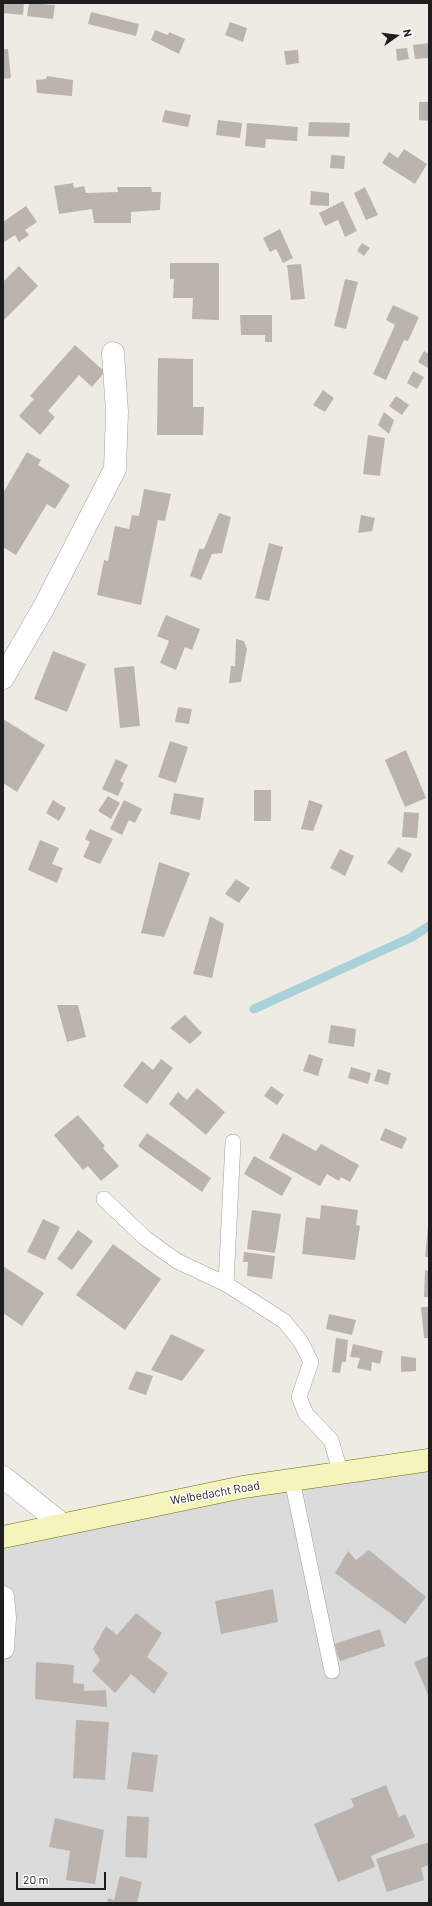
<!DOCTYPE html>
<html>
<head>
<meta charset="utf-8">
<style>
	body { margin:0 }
	#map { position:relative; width:432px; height:1906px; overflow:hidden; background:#eeebe5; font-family:Barlow,sans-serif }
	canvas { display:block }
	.frame { position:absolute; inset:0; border:4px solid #1e1e1e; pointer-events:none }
	.north { position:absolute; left:376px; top:16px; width:40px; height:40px; -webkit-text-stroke:3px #fff; paint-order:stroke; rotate:76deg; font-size:11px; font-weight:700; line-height:16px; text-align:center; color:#1e1e1e }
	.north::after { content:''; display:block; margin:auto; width:14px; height:18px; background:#1e1e1e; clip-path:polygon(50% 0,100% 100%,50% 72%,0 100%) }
	.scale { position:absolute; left:16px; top:1872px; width:90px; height:18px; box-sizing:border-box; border:2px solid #1e1e1e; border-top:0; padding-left:5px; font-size:12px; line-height:14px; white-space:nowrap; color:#1e1e1e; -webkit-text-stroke:3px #fff; paint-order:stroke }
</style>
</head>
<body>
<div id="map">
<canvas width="432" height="1906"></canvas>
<div class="frame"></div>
<div class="north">N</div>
<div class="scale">20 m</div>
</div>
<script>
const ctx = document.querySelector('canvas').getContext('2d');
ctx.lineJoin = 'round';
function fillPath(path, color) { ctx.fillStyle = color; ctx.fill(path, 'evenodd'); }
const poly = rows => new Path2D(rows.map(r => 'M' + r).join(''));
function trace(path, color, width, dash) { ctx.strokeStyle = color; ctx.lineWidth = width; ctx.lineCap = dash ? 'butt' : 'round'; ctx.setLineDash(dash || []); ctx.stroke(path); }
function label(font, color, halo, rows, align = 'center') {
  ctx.font = font + ' Barlow,sans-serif'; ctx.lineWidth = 3; ctx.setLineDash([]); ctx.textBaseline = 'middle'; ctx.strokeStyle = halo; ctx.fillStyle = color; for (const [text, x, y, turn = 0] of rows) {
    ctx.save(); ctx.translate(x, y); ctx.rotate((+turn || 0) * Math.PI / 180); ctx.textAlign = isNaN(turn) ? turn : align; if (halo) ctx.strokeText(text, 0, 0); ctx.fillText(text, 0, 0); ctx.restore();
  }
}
fillPath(poly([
	[429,1458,429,1903,3,1903,3,1537]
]), '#dcdbdb');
trace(poly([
	[254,1009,412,937,429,926]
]), '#a9d1d9', 9);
fillPath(poly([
	[3,3,24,3,23,15,3,13],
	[29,3,55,5,53,19,27,16],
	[91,12,139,24,136,36,88,24],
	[230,22,247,28,243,42,225,35],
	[155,30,168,35,169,32,185,39,179,54,151,40],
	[429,43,429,58,415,59,413,45],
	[407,48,409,59,397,61,396,49],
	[3,49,8,49,11,78,3,79],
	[298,50,299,63,286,65,284,51],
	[47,76,73,80,72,96,37,93,36,80,46,79],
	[419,102,429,102,429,121,419,120],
	[165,110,191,115,188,127,162,122],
	[218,120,242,123,240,138,216,135],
	[309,122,350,123,349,137,308,136],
	[247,123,298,127,297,141,266,139,265,148,245,146],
	[404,149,427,164,415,184,382,163,389,152,398,158],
	[331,155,345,156,344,169,330,168],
	[73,183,74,188,84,186,86,193,118,192,117,187,151,187,152,192,161,192,160,210,131,212,131,223,94,223,92,209,59,214,54,186],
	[365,187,378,215,366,220,354,193],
	[311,191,329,193,329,206,310,205],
	[343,201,357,231,345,237,338,220,325,226,319,213],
	[26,206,37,222,25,230,29,235,19,242,15,235,3,243,3,222],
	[280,229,293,258,283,263,276,249,270,252,263,238],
	[362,243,370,248,364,256,357,251],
	[170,263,219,263,219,320,192,319,193,298,173,298,174,279,170,279],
	[301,264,305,299,291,300,287,265],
	[19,266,38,286,3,321,3,282],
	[345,279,358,282,346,329,334,326],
	[393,305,419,317,408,341,404,340,386,380,373,374,395,325,386,320],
	[240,315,272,315,272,342,265,342,265,335,241,335],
	[75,345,105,372,92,387,79,375,48,411,55,417,40,435,19,416,34,399,30,396],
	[424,351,429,354,428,368,418,362],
	[158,358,193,359,193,407,204,407,203,435,157,435],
	[413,371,424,377,417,389,407,383],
	[323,390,334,398,325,412,313,405],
	[396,396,409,405,402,415,389,406],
	[384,412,394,420,389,434,378,425],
	[368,435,385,438,380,476,363,474],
	[27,452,41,460,38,465,70,485,55,509,47,504,16,555,3,547,3,493],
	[144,489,171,494,165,521,158,520,141,605,97,595,104,560,108,561,115,526,129,529,132,515,139,516],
	[219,513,231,517,222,553,212,554,201,580,190,576,199,549,204,549],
	[361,515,375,518,372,531,358,533],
	[269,543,283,547,269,601,255,598],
	[166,615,200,629,192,650,185,647,176,670,160,663,169,641,157,636],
	[236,639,244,641,247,649,241,682,229,683,231,666,235,666],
	[53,651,86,664,67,712,34,699],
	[134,666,140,726,120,728,114,668],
	[178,707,192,709,189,724,175,722],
	[3,719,45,745,17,792,3,783],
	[170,741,188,747,176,783,158,777],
	[406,750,426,798,405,807,385,760],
	[116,759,128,765,120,781,124,783,118,796,102,789],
	[254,790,271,790,271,821,254,821],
	[174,793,204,798,200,820,170,814],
	[108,796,120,803,111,819,98,811],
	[53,800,66,808,59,821,46,813],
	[124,800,142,809,135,823,129,820,122,835,110,829],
	[309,800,323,805,313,831,301,829],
	[404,812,419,813,417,838,402,837],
	[90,829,113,839,100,864,83,857,90,842,85,839],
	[40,840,59,848,52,864,63,868,57,883,28,870],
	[398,847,412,854,402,873,387,863],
	[340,849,354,856,345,876,330,868],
	[159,862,190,873,164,937,141,933],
	[236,879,250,888,239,903,225,894],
	[210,916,224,924,212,978,193,974],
	[57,1005,78,1005,86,1037,67,1042],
	[185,1015,202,1033,190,1044,170,1028],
	[331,1025,356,1029,354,1047,328,1043],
	[309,1054,323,1059,318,1076,303,1071],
	[161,1059,173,1068,147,1104,123,1086,142,1061,153,1070],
	[351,1067,371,1073,368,1084,348,1078],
	[378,1069,391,1073,388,1085,374,1081],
	[271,1086,284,1095,277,1105,264,1096],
	[197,1088,225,1112,206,1135,169,1104,178,1092,187,1100],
	[78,1115,105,1146,103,1148,119,1166,101,1181,88,1166,83,1170,54,1135],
	[385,1128,407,1138,402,1149,380,1140],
	[147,1133,211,1178,202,1192,138,1146],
	[283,1133,316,1151,321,1144,359,1165,350,1182,341,1177,339,1181,327,1174,320,1186,269,1158],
	[254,1156,292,1178,282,1196,244,1174],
	[321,1205,358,1210,356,1225,360,1226,355,1260,302,1254,306,1217,320,1219],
	[252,1210,281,1214,275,1253,247,1249],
	[43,1219,60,1227,45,1260,27,1252],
	[428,1226,429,1226,429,1257,425,1257],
	[78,1230,93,1241,72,1270,57,1259],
	[113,1244,161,1279,125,1330,76,1295],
	[244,1252,275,1256,272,1279,247,1276,248,1262,243,1262],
	[3,1266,44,1293,22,1326,3,1313],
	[425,1270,429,1271,429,1297,424,1297],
	[421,1307,429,1307,429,1338,424,1338],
	[329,1314,356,1320,352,1335,326,1329],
	[171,1334,205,1350,182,1381,151,1370],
	[336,1338,348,1340,346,1362,342,1362,340,1373,332,1372],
	[353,1344,383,1351,380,1364,372,1362,371,1371,357,1368,360,1358,350,1357],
	[401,1356,416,1358,416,1371,401,1372],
	[136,1371,153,1376,146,1395,128,1389],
	[369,1550,426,1597,405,1624,335,1573,348,1551,356,1560],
	[273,1589,278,1622,221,1634,215,1601],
	[136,1613,162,1633,147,1657,168,1673,154,1694,131,1674,115,1693,92,1671,100,1660,93,1649,106,1626,117,1635],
	[380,1629,385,1646,340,1661,334,1644],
	[429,1656,429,1697,414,1662],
	[36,1662,74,1665,73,1683,84,1684,84,1691,106,1690,107,1707,35,1699],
	[76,1720,109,1722,105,1780,73,1778],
	[132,1752,158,1755,153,1792,127,1789],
	[386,1785,399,1817,405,1814,415,1837,371,1856,375,1867,338,1882,314,1824,354,1807,351,1799],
	[127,1816,149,1817,147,1858,125,1857],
	[55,1818,104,1830,95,1884,66,1880,70,1851,49,1847],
	[429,1842,429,1865,421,1868,424,1880,387,1892,376,1859],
	[120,1876,142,1882,137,1903,107,1903,108,1898,114,1900]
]), '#bbb4ae');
const lane = poly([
	[104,1199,145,1238,177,1261,226,1284,284,1321,301,1342,311,1362,299,1397,306,1414,331,1440,340,1471],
	[226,1284,233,1142],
	[292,1480,332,1671]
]);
const street = poly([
	[3,678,44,607,115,469,117,412,113,353],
	[3,1477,62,1524],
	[3,1597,5,1618,3,1648]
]);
const secondary = poly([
	[3,1537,243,1487,429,1460]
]);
trace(lane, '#a2a2a2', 16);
trace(street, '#a2a2a2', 23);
trace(secondary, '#696e0d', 23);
trace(lane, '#fff', 15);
trace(street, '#fff', 22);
trace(secondary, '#f5f4bd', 22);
label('12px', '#1e1e1e', '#fff', [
	["Welbedacht Road",215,1493,-10]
]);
</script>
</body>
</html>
